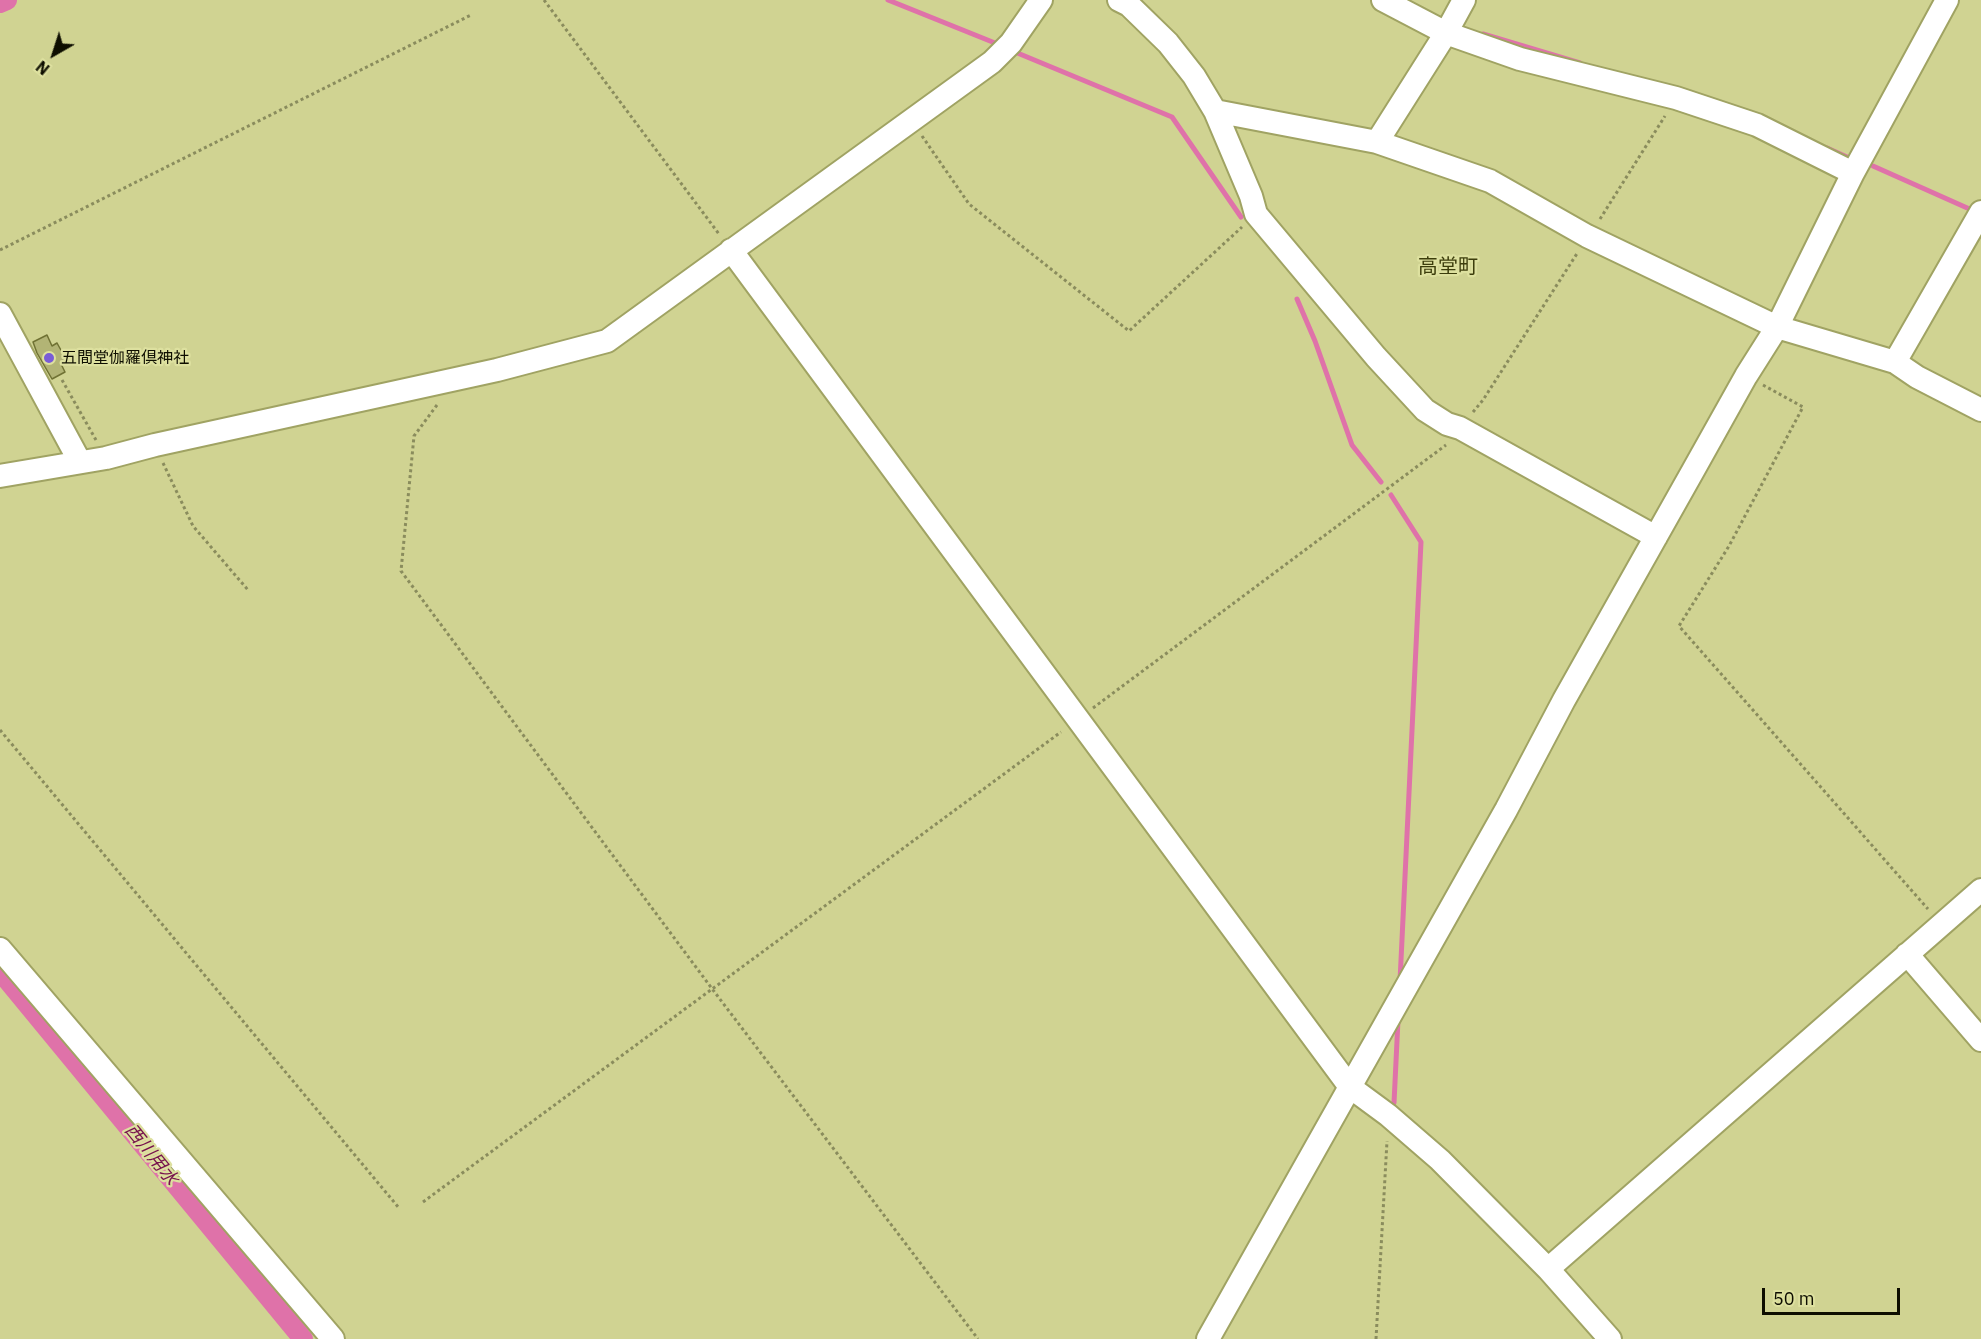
<!DOCTYPE html>
<html>
<head>
<meta charset="utf-8">
<style>
	body { margin:0 }
	#map { position:relative; width:1981px; height:1339px; overflow:hidden; background:#d0d392; font-family:"IBM Plex Sans",sans-serif }
	canvas { display:block }
	.north { position:absolute; left:24px; top:24px; width:60px; height:60px; -webkit-text-stroke:4px #dde09f; paint-order:stroke; rotate:219deg; font-size:16px; font-weight:700; line-height:24px; text-align:center; color:#0e0e00 }
	.north::after { content:''; display:block; margin:auto; width:21px; height:27px; background:#0e0e00; clip-path:polygon(50% 0,100% 100%,50% 72%,0 100%) }
	.scale { position:absolute; left:1762px; top:1288px; width:138px; height:27px; box-sizing:border-box; border:3px solid #0e0e00; border-top:0; padding-left:8px; font-size:18px; line-height:21px; white-space:nowrap; color:#0e0e00; -webkit-text-stroke:4px #dde09f; paint-order:stroke }
</style>
</head>
<body>
<div id="map">
<canvas width="1981" height="1339"></canvas>
<div class="north">N</div>
<div class="scale">50 m</div>
</div>
<script>
const ctx = document.querySelector('canvas').getContext('2d');
ctx.lineJoin = 'round';
const poly = rows => new Path2D(rows.map(r => 'M' + r).join(''));
function trace(path, color, width, dash) { ctx.strokeStyle = color; ctx.lineWidth = width; ctx.lineCap = dash ? 'butt' : 'round'; ctx.setLineDash(dash || []); ctx.stroke(path); }
function fillPath(path, color) { ctx.fillStyle = color; ctx.fill(path, 'evenodd'); }
function label(font, color, halo, rows, align = 'center') {
  ctx.font = font + ' "IBM Plex Sans","Noto Sans JP",sans-serif'; ctx.lineWidth = 4.5; ctx.setLineDash([]); ctx.textBaseline = 'middle'; ctx.strokeStyle = halo; ctx.fillStyle = color; for (const [text, x, y, turn = 0] of rows) {
    ctx.save(); ctx.translate(x, y); ctx.rotate((+turn || 0) * Math.PI / 180); ctx.textAlign = isNaN(turn) ? turn : align; if (halo) ctx.strokeText(text, 0, 0); ctx.fillText(text, 0, 0); ctx.restore();
  }
}
trace(poly([
	[888,0,995,43],
	[1483,34,1580,63],
	[1015,52,1172,117,1241,217],
	[1827,148,1847,157],
	[1873,166,1974,211],
	[1297,299,1315,341,1352,445,1381,482],
	[1391,495,1421,542,1400,981],
	[1394,1103,1398,1020]
]), '#df72a9', 5);
trace(poly([
	[0,3,7,0],
	[0,971,303,1339]
]), '#df72a9', 20);
const building = poly([
	[47,335,52,346,57,343,67,361,61,364,65,372,52,379,37,353,33,342,47,335]
]);
fillPath(building, '#b2b475');
trace(building, '#707234', 1.5);
const minor = poly([
	[1119,0,1129,5,1168,43,1194,76,1215,111,1251,196,1256,214,1376,357,1425,410,1447,424,1460,428,1656,537],
	[1383,0,1446,33,1520,59,1676,98,1757,125,1853,173],
	[1215,111,1377,142,1490,181,1587,236,1777,327,1895,362,1917,377,1981,410],
	[1377,142,1446,33,1464,0],
	[731,250,1350,1087,1388,1115,1440,1160,1548,1269,1610,1339],
	[0,314,80,462],
	[1895,362,1981,212],
	[0,476,106,458,155,445,497,370,607,341,992,62,1011,43,1041,0],
	[0,949,333,1339],
	[1907,954,1981,1040],
	[1548,1269,1981,890],
	[1208,1339,1506,810,1564,700,1694,469,1746,376,1777,327,1853,173,1947,0]
]);
trace(minor, '#a0a363', 26);
trace(poly([
	[544,0,719,234],
	[922,136,969,204,1129,331,1242,227],
	[1600,219,1665,116],
	[0,250,471,15],
	[62,380,96,440],
	[1763,385,1803,407,1729,546,1679,626,1928,909],
	[437,405,414,436,401,571,713,990,978,1339],
	[1473,412,1483,400,1578,252],
	[163,463,193,526,248,590],
	[1093,708,1446,445],
	[0,730,399,1208],
	[423,1202,1061,732],
	[1376,1339,1387,1141]
]), '#8a8c5d', 3, [3, 3]);
trace(minor, '#fff', 22);
for (const [x, y, r, color] of [
	[49,358,6,"#795cd6"]
]) { const dot = new Path2D(); dot.arc(x, y, r, 0, 2 * Math.PI); ctx.fillStyle = color; ctx.fill(dot); trace(dot, '#dde09f', 2); }
label('16px', '#0e0e00', '#dde09f', [
	["五間堂伽羅倶神社",61,358]
], 'left');
label('italic 18px', '#76124d', '#dde09f', [
	["西川用水",151,1155,51]
]);
label('20px', '#3c3d0c', '#dde09f', [
	["高堂町",1448,267]
]);
</script>
</body>
</html>
